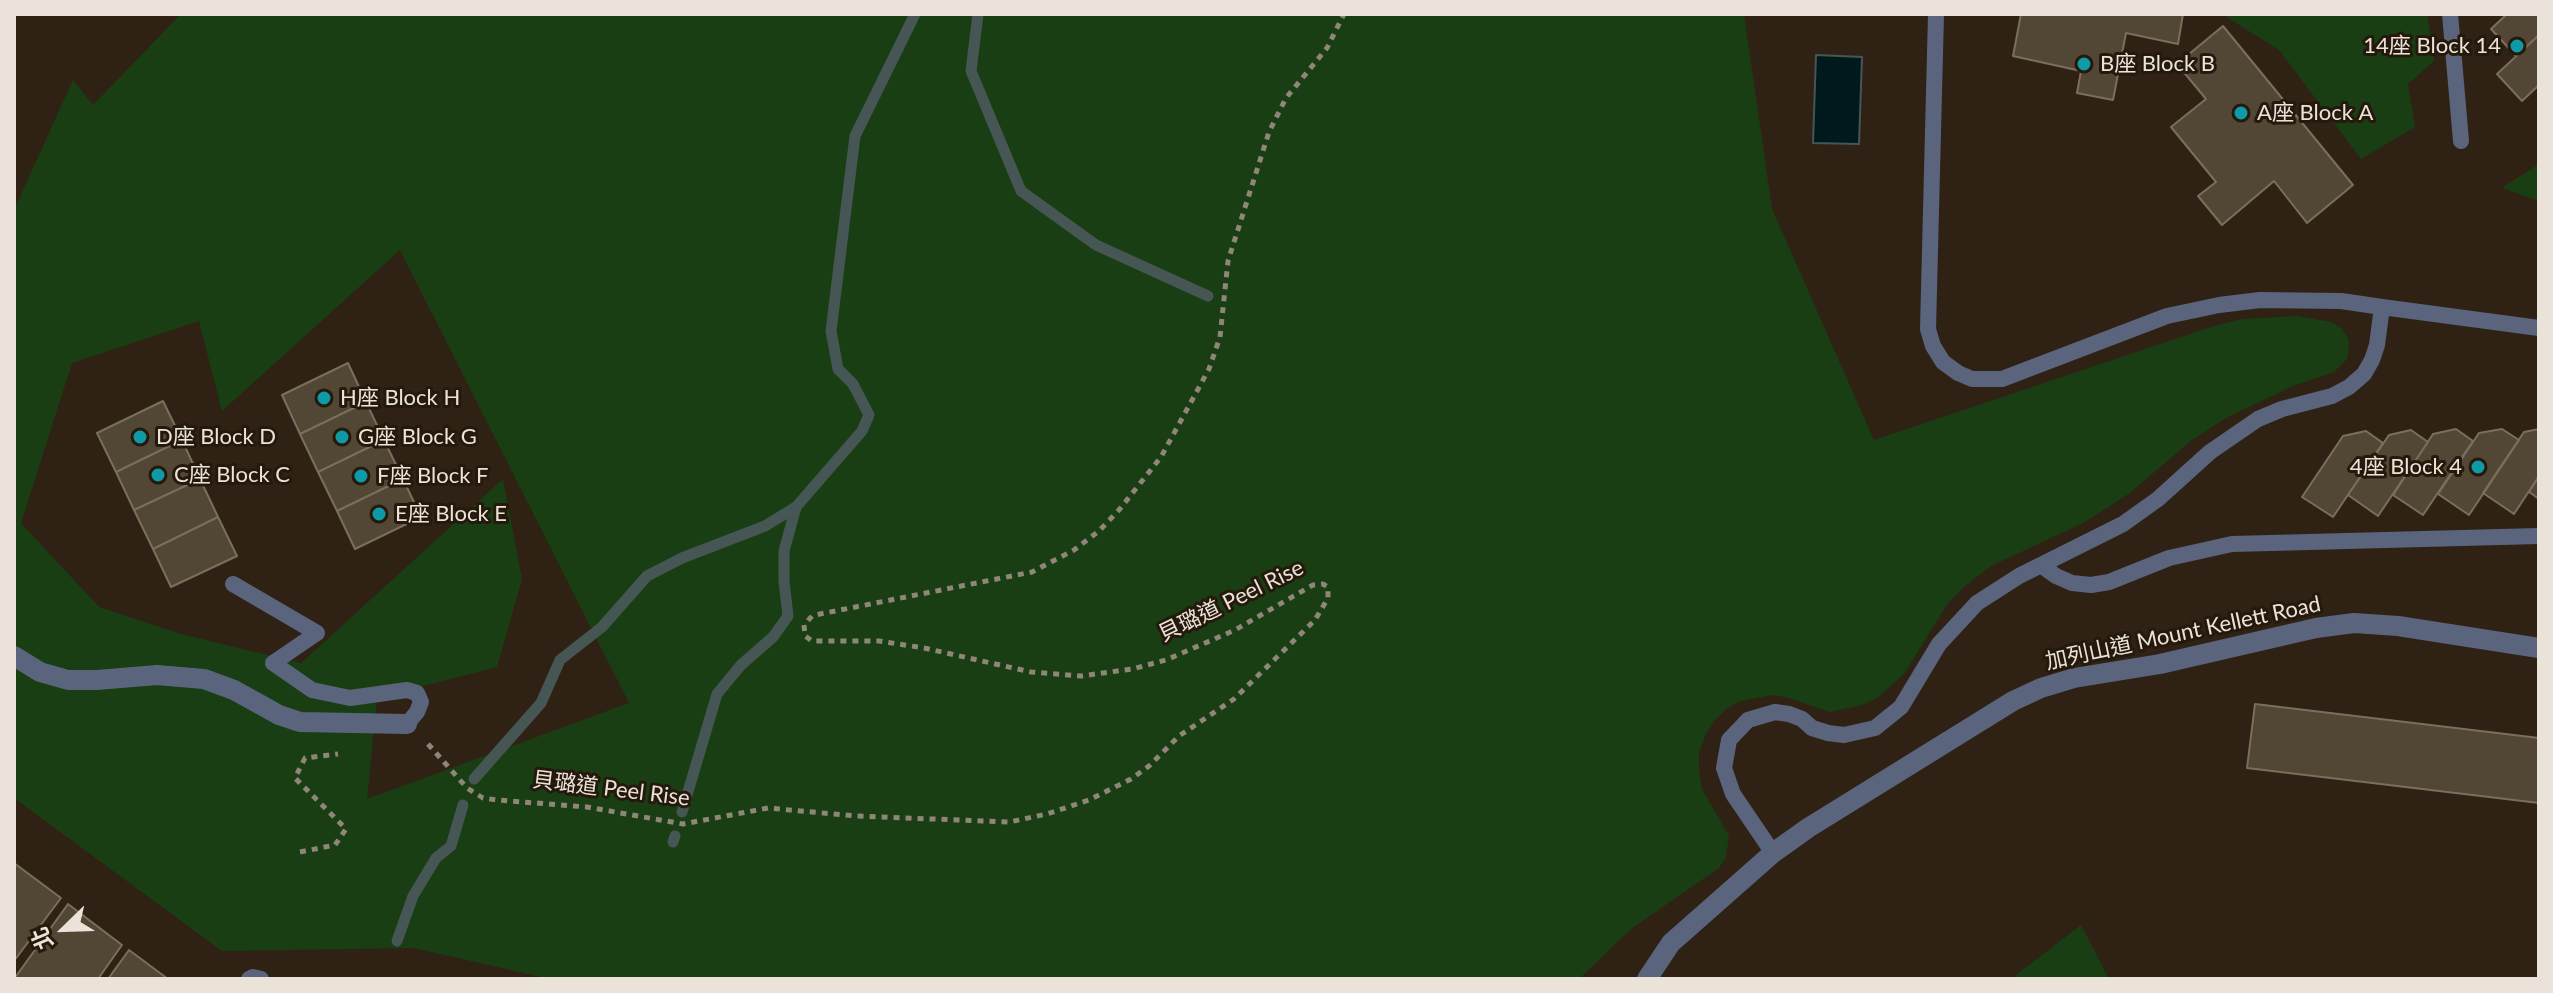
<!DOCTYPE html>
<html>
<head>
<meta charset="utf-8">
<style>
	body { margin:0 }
	#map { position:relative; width:2553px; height:993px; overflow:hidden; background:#2f2214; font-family:Lato,"Noto Sans TC",sans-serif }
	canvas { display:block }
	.frame { position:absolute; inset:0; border:16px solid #ebe3da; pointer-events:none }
	.north { position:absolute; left:24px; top:889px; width:80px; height:80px; -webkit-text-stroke:6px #25190b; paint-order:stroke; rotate:247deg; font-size:22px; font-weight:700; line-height:32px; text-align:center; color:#ebe3da }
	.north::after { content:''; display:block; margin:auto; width:28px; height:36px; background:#ebe3da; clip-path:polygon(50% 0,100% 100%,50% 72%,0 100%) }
</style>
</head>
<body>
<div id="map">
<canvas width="2553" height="993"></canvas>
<div class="frame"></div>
<div class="north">北</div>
</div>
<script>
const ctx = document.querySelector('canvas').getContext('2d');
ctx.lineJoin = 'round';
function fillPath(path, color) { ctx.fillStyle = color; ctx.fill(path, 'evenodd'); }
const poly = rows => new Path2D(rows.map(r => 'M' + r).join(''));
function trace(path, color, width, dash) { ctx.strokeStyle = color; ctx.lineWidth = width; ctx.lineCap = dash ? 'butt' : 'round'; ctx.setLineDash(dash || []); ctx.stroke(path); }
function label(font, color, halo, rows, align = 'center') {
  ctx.font = font + ' Lato,"Noto Sans TC",sans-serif'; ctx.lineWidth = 6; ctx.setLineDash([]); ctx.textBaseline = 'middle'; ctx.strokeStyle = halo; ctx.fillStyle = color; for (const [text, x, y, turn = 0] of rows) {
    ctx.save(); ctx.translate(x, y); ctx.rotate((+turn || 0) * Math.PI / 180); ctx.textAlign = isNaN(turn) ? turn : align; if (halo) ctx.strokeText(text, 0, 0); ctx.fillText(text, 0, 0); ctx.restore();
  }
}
fillPath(poly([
	[181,14,1744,14,1772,209,1874,440,2214,326,2243,319,2297,316,2332,322,2341,328,2348,338,2349,350,2347,359,2334,372,2293,386,2226,418,2192,440,2131,492,2107,508,2083,523,1991,566,1965,586,1948,603,1904,674,1877,698,1862,705,1830,712,1789,698,1773,695,1740,701,1726,709,1714,721,1705,736,1699,753,1699,771,1702,789,1729,836,1726,857,1719,868,1631,929,1579,979,550,979,414,948,222,951,14,798,14,210,73,80,93,105],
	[400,250,629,703,367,799,377,698,497,667,522,579,503,479,301,663,181,634,99,607,21,523,72,363,199,321,222,411],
	[2222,14,2427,14,2434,61,2408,84,2415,127,2361,159,2279,50],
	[2539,164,2539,201,2502,188],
	[2081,925,2109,979,2011,979]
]), '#193e14');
const water = poly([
	[1816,55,1862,57,1859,144,1813,143,1816,55]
]);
fillPath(water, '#00191c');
trace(water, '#465655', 2);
trace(poly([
	[978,14,971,71,1021,191,1096,245,1208,296],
	[474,779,541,703,560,660,602,627,647,576,682,558,765,526,796,507,862,431,869,415,853,384,838,369,831,331,855,136,915,14],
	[682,812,717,694,741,665,773,637,788,616,784,581,784,551,796,507],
	[673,842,675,836],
	[397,941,413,896,436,858,451,846,463,805]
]), '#465655', 11);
const building = poly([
	[2021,14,2183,14,2178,44,2126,33,2113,100,2077,93,2081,71,2013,56,2021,14],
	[2507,14,2539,14,2539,35,2516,56,2491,29,2507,14],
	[2223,26,2353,185,2307,223,2274,181,2222,225,2198,196,2216,182,2171,127,2206,99,2177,64,2223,26],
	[2539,35,2539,85,2522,101,2497,74,2539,35],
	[348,363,366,402,300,434,282,395,348,363],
	[163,401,182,440,116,472,97,433,163,401],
	[366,402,384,440,318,472,300,434,366,402],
	[2456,429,2473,441,2423,515,2393,495,2433,434,2456,429],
	[2502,429,2519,440,2469,515,2438,494,2479,433,2502,429],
	[2539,429,2539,476,2514,514,2483,493,2524,432,2539,429],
	[2411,430,2428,442,2378,516,2348,495,2389,435,2411,430],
	[2366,431,2383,443,2333,517,2302,497,2343,436,2366,431],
	[182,440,200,479,134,510,116,472,182,440],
	[384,440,403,479,337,511,318,472,384,440],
	[2539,476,2539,499,2529,492,2539,476],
	[200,479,218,517,153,549,134,510,200,479],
	[403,479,421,517,355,549,337,511,403,479],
	[218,517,237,556,171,587,153,549,218,517],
	[2255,704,2539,738,2539,803,2247,768,2255,704],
	[14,863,61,898,14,961,14,863],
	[68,904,122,945,98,979,14,979,68,904],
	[129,950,168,979,108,979,129,950]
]);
fillPath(building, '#524635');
trace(building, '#7b6e5c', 2);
trace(poly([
	[428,744,467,788,483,798,497,800,587,807,683,824,768,808,856,816,1009,822,1047,814,1089,800,1131,779,1149,766,1179,736,1234,699,1315,620,1328,598,1328,587,1323,584,1313,585,1235,630,1166,660,1132,669,1081,676,1031,672,924,648,879,641,812,641,805,636,804,625,812,616,820,614,1032,572,1074,550,1099,531,1119,510,1161,457,1209,369,1220,337,1228,261,1269,132,1286,98,1327,48,1344,14],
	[300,852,335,845,346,829,295,778,305,758,338,754]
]), '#8f8579', 5, [6, 6]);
trace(poly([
	[2450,14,2461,141],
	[2382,307,2539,328],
	[2042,566,2056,576,2072,583,2091,585,2109,582,2169,558,2232,544,2539,536],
	[233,584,317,633,273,663,312,690,350,698,407,690,417,693,421,702,417,712,407,724],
	[1773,853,1733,794,1724,768,1729,740,1748,720,1775,712,1789,714,1802,719,1812,728,1828,733,1844,735,1875,728,1901,707,1939,644,1977,603,2019,576,2123,524,2158,499,2210,452,2258,419,2282,409,2332,396,2349,387,2364,374,2372,360,2377,345,2382,307,2341,301,2260,300,2219,305,2167,316,2002,379,1972,379,1958,373,1943,362,1933,346,1928,329,1936,14],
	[249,979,253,977,261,979]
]), '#5a657d', 16);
trace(poly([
	[14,656,40,672,68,680,97,680,157,675,204,679,234,690,279,715,300,722,407,724],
	[1647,979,1671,943,1773,853,1808,828,2013,701,2041,688,2074,678,2160,664,2316,628,2354,623,2398,626,2539,648]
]), '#5a657d', 20);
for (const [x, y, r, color] of [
	[2517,46,8,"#0f9aa8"],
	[2084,64,8,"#0f9aa8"],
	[2241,113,8,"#0f9aa8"],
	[324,398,8,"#0f9aa8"],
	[140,437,8,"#0f9aa8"],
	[342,437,8,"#0f9aa8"],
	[2478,467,8,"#0f9aa8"],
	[158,475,8,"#0f9aa8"],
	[361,476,8,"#0f9aa8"],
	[379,514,8,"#0f9aa8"]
]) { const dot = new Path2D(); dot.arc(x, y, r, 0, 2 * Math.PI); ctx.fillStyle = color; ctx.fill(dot); trace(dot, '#25190b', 3); }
label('22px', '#ebe3da', '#25190b', [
	["14座 Block 14",2501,46,"right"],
	["B座 Block B",2100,64],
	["A座 Block A",2257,113],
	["H座 Block H",340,398],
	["D座 Block D",156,437],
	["G座 Block G",358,437],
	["4座 Block 4",2462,467,"right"],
	["C座 Block C",174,475],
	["F座 Block F",377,476],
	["E座 Block E",395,514]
], 'left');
label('22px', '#ebe3da', '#25190b', [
	["貝璐道 Peel Rise",1231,601,-26],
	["加列山道 Mount Kellett Road",2183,633,-12],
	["貝璐道 Peel Rise",611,789,7]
]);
</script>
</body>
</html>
